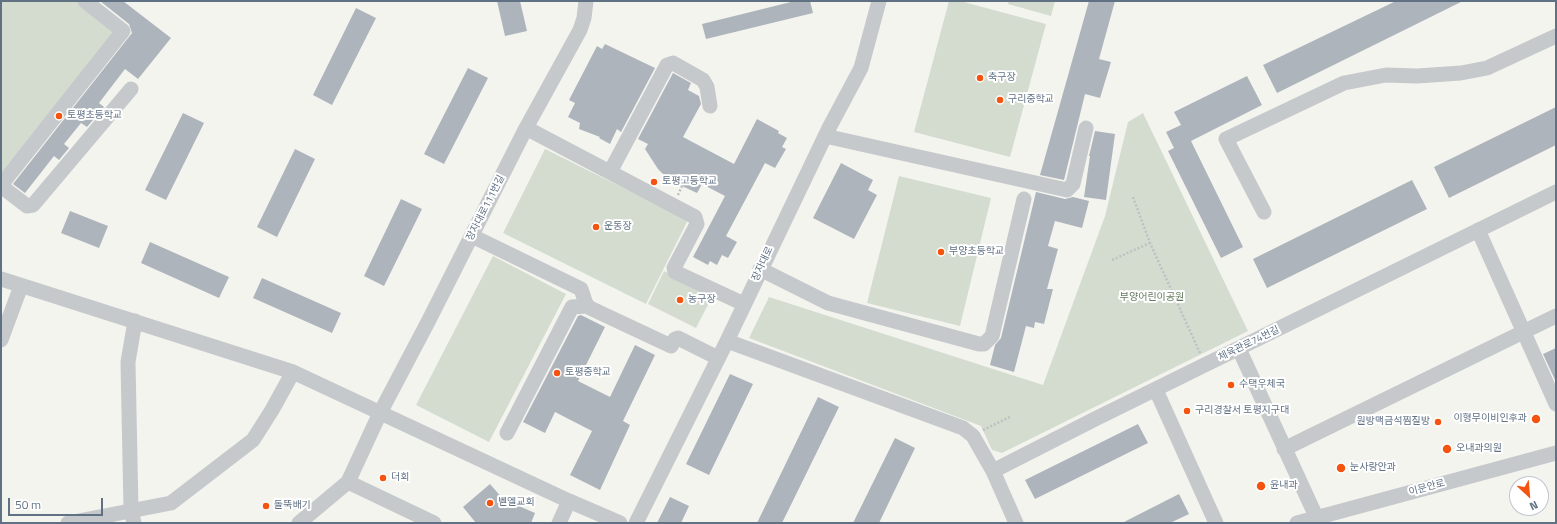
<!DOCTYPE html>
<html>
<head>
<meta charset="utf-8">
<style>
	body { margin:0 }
	#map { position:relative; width:1557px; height:524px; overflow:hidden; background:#f4f4ef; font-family:"Titillium Web",sans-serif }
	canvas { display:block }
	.frame { position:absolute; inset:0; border:2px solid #607184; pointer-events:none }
	.north { position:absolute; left:1509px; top:476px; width:40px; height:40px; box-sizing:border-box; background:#fff; border:1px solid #bfc6ce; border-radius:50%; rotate:154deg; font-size:11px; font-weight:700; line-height:16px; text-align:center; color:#607184 }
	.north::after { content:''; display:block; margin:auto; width:14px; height:18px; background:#f4540f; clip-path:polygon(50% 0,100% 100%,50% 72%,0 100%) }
	.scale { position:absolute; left:8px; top:498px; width:95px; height:18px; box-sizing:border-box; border:2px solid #607184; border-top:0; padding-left:5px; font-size:12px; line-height:14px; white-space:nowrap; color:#607184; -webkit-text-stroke:3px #fff; paint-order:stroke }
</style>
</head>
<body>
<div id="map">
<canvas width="1557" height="524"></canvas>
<div class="frame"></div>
<div class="north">N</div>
<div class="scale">50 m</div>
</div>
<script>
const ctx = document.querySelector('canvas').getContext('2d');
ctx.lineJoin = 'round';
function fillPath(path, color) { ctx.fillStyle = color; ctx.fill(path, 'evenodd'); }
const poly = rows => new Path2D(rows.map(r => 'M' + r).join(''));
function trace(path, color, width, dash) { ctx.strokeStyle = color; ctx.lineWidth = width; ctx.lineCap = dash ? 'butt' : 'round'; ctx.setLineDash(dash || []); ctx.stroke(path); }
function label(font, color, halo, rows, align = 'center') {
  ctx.font = font + ' "Titillium Web","Noto Sans KR",sans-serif'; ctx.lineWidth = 4; ctx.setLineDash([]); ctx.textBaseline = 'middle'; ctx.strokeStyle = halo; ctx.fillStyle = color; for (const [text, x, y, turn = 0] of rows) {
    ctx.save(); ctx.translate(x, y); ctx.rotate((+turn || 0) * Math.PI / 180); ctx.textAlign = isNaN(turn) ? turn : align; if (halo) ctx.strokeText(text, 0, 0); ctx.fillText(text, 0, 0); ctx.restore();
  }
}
fillPath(poly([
	[1,1,80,1,116,30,1,173],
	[949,1,960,1,1046,24,1010,157,914,132],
	[1009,1,1055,1,1051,16,1008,4],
	[1143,113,1248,331,1002,453,992,450,981,426,749,338,769,297,1043,385,1105,216,1128,122],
	[545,149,688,220,646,304,503,233],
	[899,176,991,198,960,326,867,303],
	[493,256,566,294,489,442,416,405],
	[664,271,713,295,696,328,648,304]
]), '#d4dcd0');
fillPath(poly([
	[100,1,123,1,171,38,138,79,125,69,99,103,104,107,87,127,81,123,64,144,69,148,59,160,54,156,25,193,13,184,132,33,129,24],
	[497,1,520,1,527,31,505,36],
	[795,1,810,1,813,13,706,39,702,24],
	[1089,1,1115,1,1099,59,1111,62,1100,98,1085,94,1064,180,1040,175],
	[1396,1,1463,1,1277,93,1263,65],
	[356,8,376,18,332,105,313,95],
	[605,44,655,68,621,132,617,129,610,144,599,138,600,137,579,129,580,123,568,117,575,103,569,100,597,46,602,49],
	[468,68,488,78,444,164,424,154],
	[673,73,691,83,688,90,699,96,701,104,683,137,734,164,757,119,779,131,778,133,787,138,782,147,786,149,775,168,765,163,726,236,737,242,728,258,722,255,717,265,710,261,708,265,693,257,725,196,702,184,697,193,669,180,658,169,645,149,648,144,638,139],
	[1247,76,1262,105,1191,141,1243,247,1221,258,1168,151,1174,148,1166,132,1181,125,1174,112],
	[1556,107,1556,145,1449,198,1434,167],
	[183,113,204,123,166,200,145,190],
	[1095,131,1115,134,1106,200,1084,197,1090,156,1089,156],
	[295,149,315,159,277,237,257,227],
	[841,163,873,180,868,190,877,195,854,239,813,218],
	[1412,180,1427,209,1267,288,1253,259],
	[1036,192,1065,199,1073,197,1089,201,1082,228,1055,221,1048,246,1058,249,1047,289,1053,289,1044,324,1035,322,1034,328,1026,326,1014,372,990,365,995,345,1001,338],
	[401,199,422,209,384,286,364,276],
	[70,211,108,226,99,248,61,233],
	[150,242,229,277,219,298,141,263],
	[262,278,341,313,332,333,253,298],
	[581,315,605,327,578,381,610,397,635,345,655,355,623,421,630,425,600,490,570,475,592,431,555,412,545,433,523,422,578,316],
	[1556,348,1556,382,1543,354],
	[730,374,753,384,709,475,686,464],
	[818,397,839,407,782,523,757,523],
	[1138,424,1148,443,1035,499,1025,480],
	[895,438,915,448,879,523,853,523],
	[490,484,503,499,535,513,531,523,476,523,463,507],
	[1179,494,1189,514,1170,523,1122,523],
	[670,497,689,506,681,523,657,523]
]), '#adb4bb');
trace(poly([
	[678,195,682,186],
	[1133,197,1150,243,1200,353],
	[1112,260,1150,243],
	[983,430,1010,417]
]), '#bec0c2', 2.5, [2, 2]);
trace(poly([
	[526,128,695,217,697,224,674,268,675,272,744,304],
	[825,136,1067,190,1073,184,1086,128],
	[610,172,667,65,673,63,703,80,707,87,710,106],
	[1,185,123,31,85,1],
	[1,186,27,206,33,205,131,89],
	[1264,212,1226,139,1344,83,1386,75,1417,76,1461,73,1487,68,1556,36],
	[1478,230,1556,404],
	[472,236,581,289,586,304,590,308,671,346,675,339,678,338,718,358],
	[760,269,828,303,979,344,984,344,992,336,1024,199],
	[1,279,293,372,569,501,620,523],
	[1,340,21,286],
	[727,341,963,428,973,436,993,471],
	[1239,349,1319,523],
	[1156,390,1216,523],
	[507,433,572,307,587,306],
	[1284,449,1556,316],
	[348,482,434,523],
	[68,523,171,503,253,440,272,410,293,372],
	[134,523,131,510,128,362,135,321],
	[299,523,348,482,380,413,429,320,526,128,580,30,584,18,586,1],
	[559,523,569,501],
	[636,523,727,341,829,128,861,68,879,1],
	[1016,523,993,471,1095,419,1556,192],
	[1297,523,1556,453]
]), '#c6c9cc', 15);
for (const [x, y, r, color] of [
	[980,78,4,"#f4540f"],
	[1000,100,4,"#f4540f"],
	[59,116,4,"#f4540f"],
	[654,182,4,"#f4540f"],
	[596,227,4,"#f4540f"],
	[941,252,4,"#f4540f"],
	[680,300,4,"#f4540f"],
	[557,373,4,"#f4540f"],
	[1231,385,4,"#f4540f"],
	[1187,411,4,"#f4540f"],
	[1536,419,5,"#f4540f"],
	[1438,422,4,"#f4540f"],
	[1447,449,5,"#f4540f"],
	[1341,468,5,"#f4540f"],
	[383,478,4,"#f4540f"],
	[1261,486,5,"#f4540f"],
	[490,503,4,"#f4540f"],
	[266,506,4,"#f4540f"]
]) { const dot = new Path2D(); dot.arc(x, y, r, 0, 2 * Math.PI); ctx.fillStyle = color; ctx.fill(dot); trace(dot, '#fff', 1.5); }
label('10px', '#607184', '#fff', [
	["축구장",988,78],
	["구리중학교",1008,100],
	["토평초등학교",67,116],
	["토평고등학교",662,182],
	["운동장",604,227],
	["부양초등학교",949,252],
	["농구장",688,300],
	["토평중학교",565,373],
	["수택우체국",1239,385],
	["구리경찰서 토평지구대",1195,411],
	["이형무이비인후과",1527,419,"right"],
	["원방맥금석찜질방",1430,422,"right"],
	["오내과의원",1456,449],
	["눈사랑안과",1350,468],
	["더회",391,478],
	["윤내과",1270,486],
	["벧엘교회",498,503],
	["돌뚝배기",274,506]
], 'left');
label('10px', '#607184', '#fff', [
	["장자대로111번길",486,208,-63],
	["장자대로",763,264,-65],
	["체육관로74번길",1249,344,-26],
	["이문안로",1427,488,-15]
]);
label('10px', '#637a5f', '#fff', [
	["부양어린이공원",1152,298]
]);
</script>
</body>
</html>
